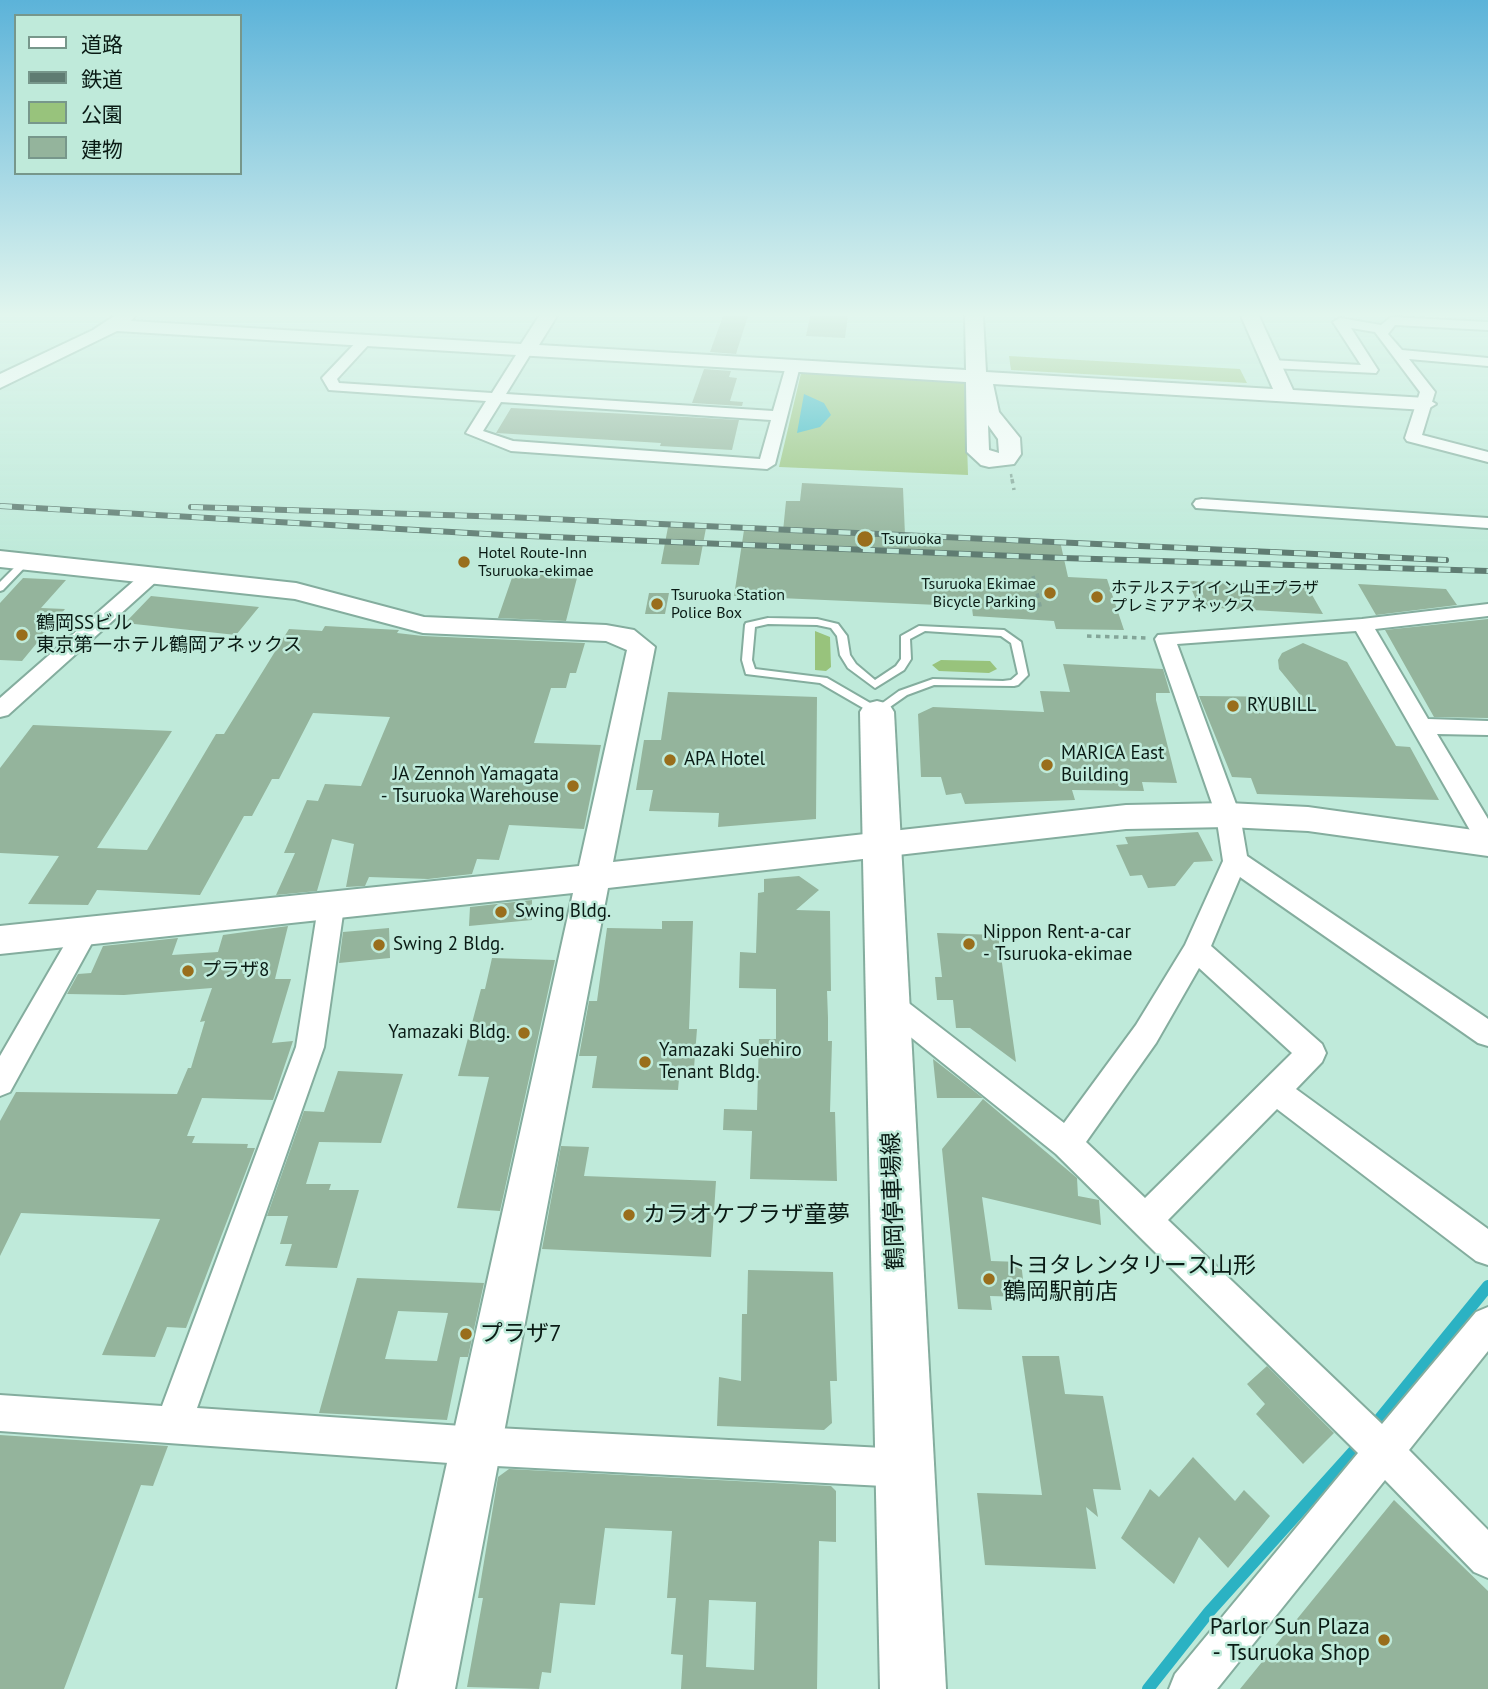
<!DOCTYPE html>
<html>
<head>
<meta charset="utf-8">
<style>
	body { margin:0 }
	#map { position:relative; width:1488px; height:1689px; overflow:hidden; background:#bfeada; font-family:"PT Sans","Noto Sans JP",sans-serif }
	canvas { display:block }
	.legend { position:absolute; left:14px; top:14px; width:228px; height:161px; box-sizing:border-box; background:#bfeada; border:2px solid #77978b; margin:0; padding:9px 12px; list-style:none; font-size:21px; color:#0a1b15 }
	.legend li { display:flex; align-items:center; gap:14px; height:35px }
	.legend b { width:35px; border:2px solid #77978b }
</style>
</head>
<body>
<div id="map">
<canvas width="1488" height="1689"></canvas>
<ul class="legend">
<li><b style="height:9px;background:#fff"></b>道路</li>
<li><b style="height:9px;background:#5f7c72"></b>鉄道</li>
<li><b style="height:19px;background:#98c37c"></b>公園</li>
<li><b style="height:19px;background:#94b49c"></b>建物</li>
</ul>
</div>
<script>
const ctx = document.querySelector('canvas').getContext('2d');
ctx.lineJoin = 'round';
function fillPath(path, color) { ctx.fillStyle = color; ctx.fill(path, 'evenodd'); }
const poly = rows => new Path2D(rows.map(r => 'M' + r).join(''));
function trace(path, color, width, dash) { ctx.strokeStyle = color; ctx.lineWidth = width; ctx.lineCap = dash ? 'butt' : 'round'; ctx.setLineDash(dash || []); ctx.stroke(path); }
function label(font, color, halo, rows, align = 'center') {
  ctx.font = font + ' "PT Sans","Noto Sans JP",sans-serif'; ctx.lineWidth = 5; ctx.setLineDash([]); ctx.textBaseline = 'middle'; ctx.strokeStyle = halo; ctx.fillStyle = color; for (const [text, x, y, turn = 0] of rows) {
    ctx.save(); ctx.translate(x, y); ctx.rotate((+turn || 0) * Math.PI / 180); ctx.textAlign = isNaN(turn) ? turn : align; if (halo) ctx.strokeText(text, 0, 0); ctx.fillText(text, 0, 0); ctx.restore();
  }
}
fillPath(poly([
	[1009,356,1240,369,1247,383,1011,370],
	[802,369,965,379,968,475,779,467],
	[815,631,830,637,831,667,826,671,815,670],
	[941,660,990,661,997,669,989,673,939,671,932,665]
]), '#98c37c');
fillPath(poly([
	[804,394,824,403,831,415,820,427,797,433]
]), '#2bb2c3');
trace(poly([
	[1373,1427,1488,1286],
	[1148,1689,1209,1612,1361,1443]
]), '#2bb2c3', 12);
fillPath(poly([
	[723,316,748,316,736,354,710,352],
	[810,316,848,316,845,338,806,336],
	[704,369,731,371,729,377,737,378,730,401,743,402,742,406,692,403],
	[511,408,687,417,739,420,732,450,660,446,661,443,496,433],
	[802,483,903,488,905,535,1060,541,1068,577,1107,579,1124,630,1056,629,1054,621,973,616,972,608,961,606,734,596,744,530,783,531,786,501,800,501],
	[668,527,706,528,699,565,661,564],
	[514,572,578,574,566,621,498,618],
	[23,578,66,580,41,608,65,609,22,661,0,660,0,603],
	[1188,581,1307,586,1323,614,1199,607],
	[1358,584,1446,589,1457,605,1376,615],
	[649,593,669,593,665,614,645,614],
	[151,596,259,607,236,635,125,623],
	[1488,619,1488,718,1434,717,1385,630],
	[325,626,399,630,397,633,423,636,585,643,576,673,570,673,566,688,551,688,534,743,601,745,584,829,509,825,499,860,477,859,472,874,428,879,369,877,365,886,346,887,354,844,332,839,317,891,276,895,295,853,284,853,307,800,318,801,325,784,361,786,390,717,313,713,279,779,272,779,252,816,244,816,200,895,97,890,88,905,28,904,59,856,0,853,0,768,33,725,172,731,97,848,147,850,216,734,224,734,289,629,322,631],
	[1303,643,1347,662,1396,746,1410,747,1439,800,1257,794,1251,778,1232,777,1199,696,1302,697,1279,669,1278,660,1282,653],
	[1063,664,1163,669,1170,693,1156,693,1156,700,1177,783,1142,782,1144,791,1072,790,1075,800,965,804,961,793,946,795,941,777,921,777,918,714,933,707,1044,712,1040,691,1070,692],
	[668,692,817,697,816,819,718,827,719,813,649,811,653,790,636,790,644,740,661,740],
	[1198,832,1213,861,1194,862,1175,886,1148,888,1142,875,1130,876,1116,845,1128,844,1125,837],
	[799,876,819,890,796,910,830,911,831,991,827,991,828,1018,828,1041,832,1041,830,1112,835,1112,837,1181,750,1179,752,1131,723,1130,724,1109,757,1110,759,1039,776,1039,776,989,739,988,740,952,756,953,758,893,764,892,764,879],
	[532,900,532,920,469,926,470,907],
	[662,921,693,921,689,1029,697,1029,694,1068,680,1068,678,1090,592,1088,597,1056,579,1056,589,1001,597,1001,607,928,662,929],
	[288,926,275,979,291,979,272,1043,293,1041,273,1100,202,1098,187,1136,195,1136,192,1143,248,1144,247,1148,255,1148,186,1328,167,1327,155,1357,102,1355,160,1219,21,1213,0,1256,0,1121,16,1092,177,1094,188,1068,191,1068,205,1021,200,1022,212,988,124,995,67,994,78,974,91,973,103,946,178,938,172,955,218,952,223,935],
	[389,928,390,958,339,963,343,932],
	[937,933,998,935,1016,1062,970,1028,956,1028,953,1000,937,1000,935,977,942,977],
	[492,958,555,960,500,1211,457,1208,489,1077,458,1076,481,989,485,989],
	[933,1059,983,1098,937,1098],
	[338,1071,403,1074,381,1143,319,1142,306,1184,331,1184,329,1190,359,1190,337,1268,285,1266,292,1244,280,1244,288,1216,267,1216,304,1111,324,1112],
	[983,1099,1077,1178,1078,1196,1099,1200,1101,1225,982,1197,991,1261,1021,1262,1025,1297,990,1296,992,1310,958,1309,942,1149],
	[561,1146,589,1147,584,1176,716,1181,711,1257,542,1249],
	[748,1270,833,1272,837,1381,830,1381,832,1423,824,1430,717,1426,719,1377,741,1381,742,1314,747,1314],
	[357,1278,484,1283,468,1357,460,1357,447,1420,319,1413],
	[398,1311,448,1313,437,1361,385,1359],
	[1022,1356,1059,1356,1065,1394,1103,1396,1121,1490,1093,1489,1098,1517,1086,1507,1096,1569,985,1565,977,1493,1042,1495],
	[1267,1366,1334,1433,1303,1464,1256,1414,1265,1404,1247,1384],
	[0,1435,168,1446,153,1486,141,1485,64,1689,0,1689],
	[1193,1457,1235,1501,1244,1490,1270,1516,1228,1568,1199,1537,1174,1584,1121,1538,1150,1489,1159,1497],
	[509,1469,831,1486,836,1491,836,1542,819,1541,817,1689,681,1689,683,1655,671,1654,676,1598,667,1598,672,1531,605,1528,595,1605,560,1603,551,1673,542,1672,539,1689,467,1687,483,1598,478,1598,498,1477],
	[709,1600,756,1602,754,1670,706,1667],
	[1394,1500,1488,1591,1488,1689,1240,1689]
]), '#94b49c');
const lane = poly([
	[25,559,30,562,28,564,3,590,0,591,0,582,22,560,25,559],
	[768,618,817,619,838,624,847,636,850,655,856,664,875,680,896,666,901,659,901,636,919,626,1004,630,1021,642,1028,675,1018,685,1014,686,934,685,907,695,877,716,820,683,746,674,742,660,745,625,746,623,768,618],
	[768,624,817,625,831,628,837,636,840,655,848,668,875,688,904,670,911,659,910,639,925,631,1001,636,1011,643,1018,674,1011,680,1003,681,933,679,899,691,877,707,827,678,755,669,752,660,755,627,768,624]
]);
const street = poly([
	[1391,317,1488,322,1488,330,1395,325,1388,334,1402,350,1488,358,1488,366,1409,359,1435,392,1422,435,1488,452,1488,462,1407,441,1405,438,1420,392,1375,332,1351,328,1378,370,1376,373,1271,368,1264,364,1271,360,1361,365,1333,322,1340,318,1381,325,1391,317],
	[366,336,373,340,337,379,339,383,492,393,521,347,526,346,533,350,506,394,773,411,786,366,793,362,800,366,775,464,767,469,511,451,466,433,486,401,329,390,322,378,361,337,366,336],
	[501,402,771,420,760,459,513,441,483,431,501,402],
	[1202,499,1488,518,1488,528,1196,508,1193,504,1196,500,1202,499],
	[151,570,160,576,158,580,8,715,0,717,0,698,144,572,151,570],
	[1488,604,1488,616,1375,629,1428,719,1488,721,1488,735,1437,734,1488,819,1488,849,1479,846,1356,631,1177,644,1240,815,1247,856,1488,1019,1488,1046,1478,1043,1240,877,1211,946,1322,1044,1326,1053,1322,1062,1296,1089,1488,1229,1488,1265,1476,1261,1277,1109,1168,1220,1382,1424,1476,1312,1488,1307,1488,1351,1409,1450,1488,1530,1488,1578,1474,1572,1385,1480,1217,1689,1169,1689,1175,1674,1358,1453,1056,1154,877,1010,873,1002,877,994,887,990,897,994,1064,1123,1136,1025,1185,945,1223,861,1216,815,1155,639,1158,635,1362,619,1488,604],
	[1199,968,1292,1053,1145,1198,1086,1142,1156,1043,1199,968],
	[331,897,340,900,344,907,324,1047,197,1408,477,1427,903,1449,916,1455,922,1468,916,1481,903,1487,477,1465,0,1431,0,1395,162,1406,296,1047,318,907,322,900,331,897],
	[85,922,94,925,98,932,10,1092,0,1096,0,1056,76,925,85,922]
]);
const secondary = poly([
	[114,316,135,316,131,321,521,344,539,316,557,316,539,345,966,370,965,316,983,316,986,372,1273,389,1241,316,1259,316,1293,390,1426,398,1436,404,1426,410,993,384,999,412,1020,438,1021,454,1014,464,989,467,981,465,967,452,966,382,117,331,0,388,0,374,93,330,114,316],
	[988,425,998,439,999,453,989,450,988,425],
	[0,551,296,583,424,617,606,625,634,630,655,647,613,862,1126,805,1228,803,1308,807,1488,832,1488,856,1308,831,1228,827,1126,829,608,888,455,1689,397,1689,573,893,0,954,0,926,579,866,627,650,606,641,423,633,295,599,0,567,0,551]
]);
const primary = poly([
	[877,701,889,704,894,712,946,1689,880,1689,860,712,865,704,877,701]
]);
trace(lane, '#84ad9e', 4);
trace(street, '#84ad9e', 4);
trace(secondary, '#84ad9e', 4);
trace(primary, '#84ad9e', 4);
trace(poly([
	[1011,474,1012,481]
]), '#83a598', 2.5, [3.5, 3.5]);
trace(poly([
	[1012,479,1014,490],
	[1033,576,1041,610],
	[1087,636,1147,638]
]), '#83a598', 3.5, [4.5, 4.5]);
fillPath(lane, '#fff');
fillPath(street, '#fff');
fillPath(secondary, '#fff');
fillPath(primary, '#fff');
const rail = poly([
	[0,506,504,535,1063,558,1488,571],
	[191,507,508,517,1446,560]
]);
trace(rail, '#5f7c72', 6);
trace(rail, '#bfeada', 4.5, [12]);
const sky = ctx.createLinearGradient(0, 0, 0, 552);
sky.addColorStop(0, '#5cb3d9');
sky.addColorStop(0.57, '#e2f6ee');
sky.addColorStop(1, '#e2f6ee00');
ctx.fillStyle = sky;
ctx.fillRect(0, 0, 1488, 552);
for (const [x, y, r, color] of [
	[865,539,9,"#996e1c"],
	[464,562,7,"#996e1c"],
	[1050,593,7,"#996e1c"],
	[1097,597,7,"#996e1c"],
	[657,604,7,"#996e1c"],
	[22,635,7,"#996e1c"],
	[1233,706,7,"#996e1c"],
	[670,760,7,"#996e1c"],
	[1047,765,7,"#996e1c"],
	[573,786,7,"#996e1c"],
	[501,912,7,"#996e1c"],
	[969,944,7,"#996e1c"],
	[379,945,7,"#996e1c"],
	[188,971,7,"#996e1c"],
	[524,1033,7,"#996e1c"],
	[645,1062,7,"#996e1c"],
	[629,1215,7,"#996e1c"],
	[989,1279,7,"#996e1c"],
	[466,1334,7,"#996e1c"],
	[1384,1640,7,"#996e1c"]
]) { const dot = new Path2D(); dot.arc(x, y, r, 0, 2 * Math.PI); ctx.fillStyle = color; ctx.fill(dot); trace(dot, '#bfeada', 2.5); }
label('16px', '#0a1b15', '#bfeada', [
	["Tsuruoka",881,539],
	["Hotel Route-Inn",478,553],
	["Tsuruoka-ekimae",478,571],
	["Tsuruoka Ekimae",1036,584,"right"],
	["Bicycle Parking",1036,602,"right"],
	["ホテルステイイン山王プラザ",1111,588],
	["プレミアアネックス",1111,606],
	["Tsuruoka Station",671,595],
	["Police Box",671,613]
], 'left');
label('19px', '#0a1b15', '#bfeada', [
	["鶴岡SSビル",36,624],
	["東京第一ホテル鶴岡アネックス",36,646],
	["RYUBILL",1247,706],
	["MARICA East",1061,754],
	["Building",1061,776],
	["APA Hotel",684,760],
	["JA Zennoh Yamagata",559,775,"right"],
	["- Tsuruoka Warehouse",559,797,"right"],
	["Swing Bldg.",515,912],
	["Nippon Rent-a-car",983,933],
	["- Tsuruoka-ekimae",983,955],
	["Swing 2 Bldg.",393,945],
	["プラザ8",202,971],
	["Yamazaki Bldg.",510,1033,"right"],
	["Yamazaki Suehiro",659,1051],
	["Tenant Bldg.",659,1073]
], 'left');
label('23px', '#0a1b15', '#bfeada', [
	["鶴岡停車場線",894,1201,-92]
]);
label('23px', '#0a1b15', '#bfeada', [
	["カラオケプラザ童夢",643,1215],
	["トヨタレンタリース山形",1003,1266],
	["鶴岡駅前店",1003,1292],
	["プラザ7",480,1334],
	["Parlor Sun Plaza",1370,1627,"right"],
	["- Tsuruoka Shop",1370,1653,"right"]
], 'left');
</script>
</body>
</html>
